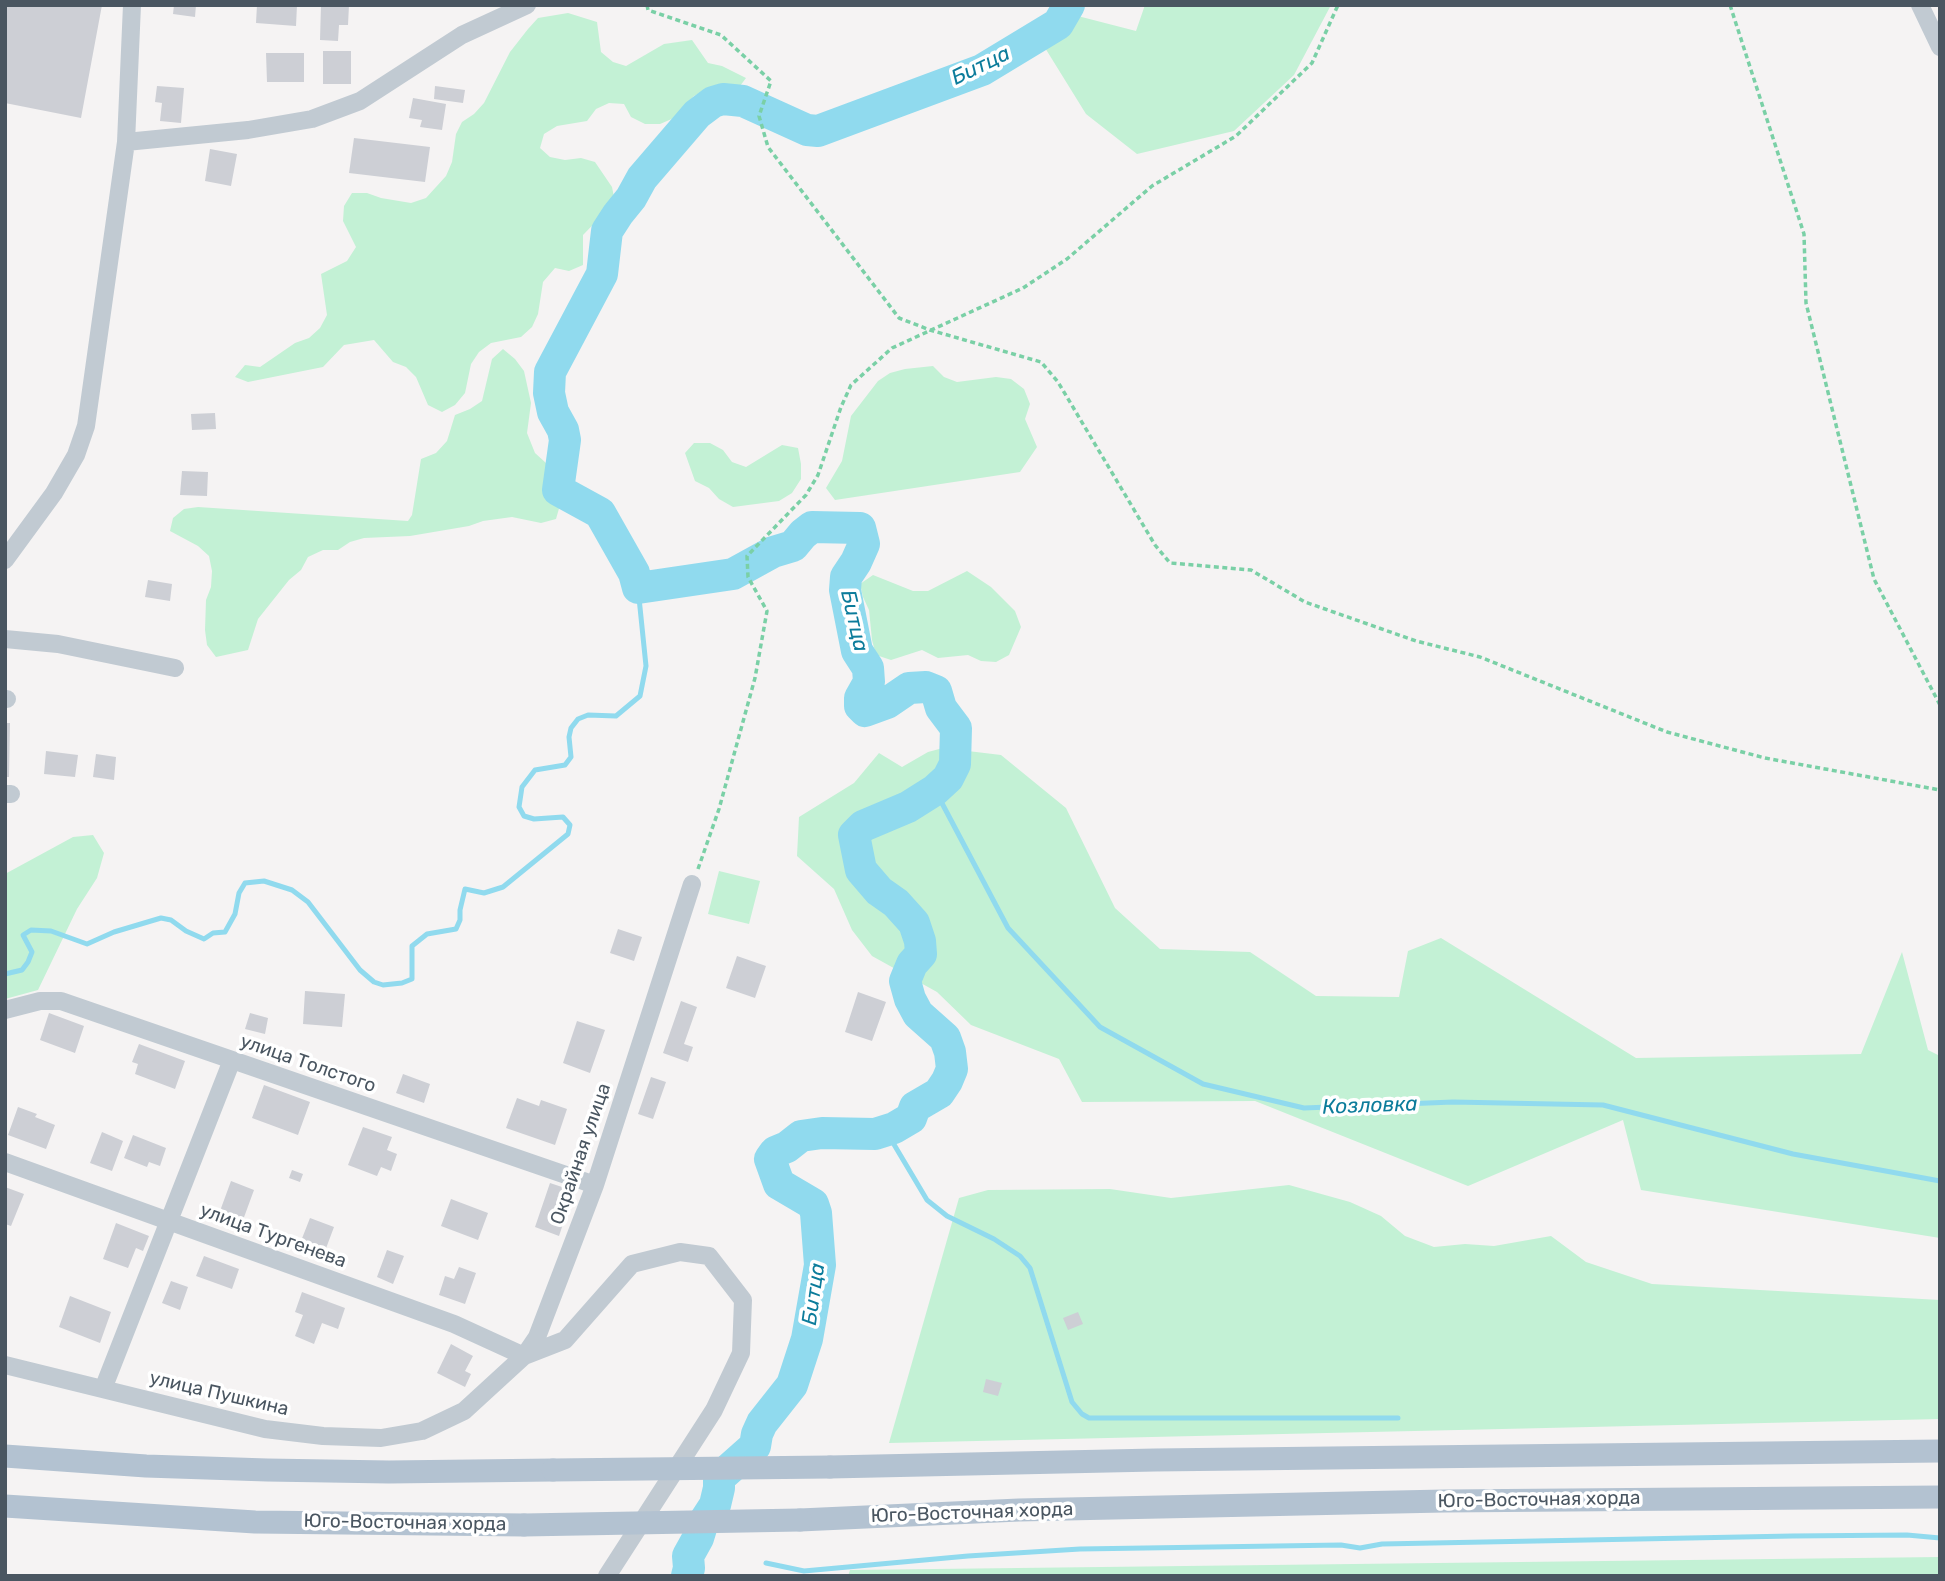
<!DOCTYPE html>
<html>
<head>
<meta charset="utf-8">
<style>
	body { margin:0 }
	#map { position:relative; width:1945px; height:1581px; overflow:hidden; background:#f5f3f3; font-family:Rubik,sans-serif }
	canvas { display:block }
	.frame { position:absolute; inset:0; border:7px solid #4a5661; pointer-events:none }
</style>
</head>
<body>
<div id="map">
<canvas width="1945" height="1581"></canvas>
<div class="frame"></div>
</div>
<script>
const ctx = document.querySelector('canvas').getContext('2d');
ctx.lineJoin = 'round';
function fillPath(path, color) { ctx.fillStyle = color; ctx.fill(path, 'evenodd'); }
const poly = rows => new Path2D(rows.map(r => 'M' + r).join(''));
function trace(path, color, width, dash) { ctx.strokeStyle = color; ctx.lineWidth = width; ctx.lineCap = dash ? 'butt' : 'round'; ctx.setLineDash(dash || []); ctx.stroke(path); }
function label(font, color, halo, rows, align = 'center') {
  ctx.font = font + ' Rubik,sans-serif'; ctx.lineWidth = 7; ctx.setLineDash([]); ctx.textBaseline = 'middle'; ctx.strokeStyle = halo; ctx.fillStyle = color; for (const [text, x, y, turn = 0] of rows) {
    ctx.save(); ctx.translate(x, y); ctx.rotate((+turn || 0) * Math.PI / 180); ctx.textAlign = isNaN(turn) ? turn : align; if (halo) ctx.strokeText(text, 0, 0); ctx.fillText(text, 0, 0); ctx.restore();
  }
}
fillPath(poly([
	[1145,5,1331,5,1294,75,1234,131,1137,154,1086,114,1042,43,1070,14,1136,31],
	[568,13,597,22,601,52,613,62,626,66,664,44,692,40,708,63,722,66,746,78,737,90,723,88,708,89,694,96,674,118,660,124,645,124,631,117,624,104,609,103,596,109,587,121,557,126,544,134,540,148,550,157,565,160,581,158,595,162,612,187,615,202,583,235,583,265,569,271,555,268,543,282,538,314,532,327,521,337,491,343,479,352,471,364,465,393,455,405,442,412,428,405,416,377,406,367,393,362,374,340,344,345,323,367,248,382,235,377,245,365,260,367,295,343,309,338,320,328,327,315,321,274,347,261,356,247,343,221,344,206,352,193,367,193,381,198,411,203,426,198,446,176,452,162,456,134,462,122,474,114,484,103,510,52,528,29,538,18],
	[503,349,515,359,524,371,531,403,527,433,535,453,546,463,547,478,551,493,560,505,556,519,541,523,512,517,483,521,469,526,410,536,364,538,350,542,338,550,323,550,308,557,301,570,289,580,258,619,248,650,216,657,207,645,205,630,206,600,211,587,212,571,209,556,198,546,170,531,173,518,184,509,198,507,408,521,412,515,421,459,436,453,447,441,455,415,470,409,482,401,492,359],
	[933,366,944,377,957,382,996,377,1011,379,1024,389,1030,404,1025,419,1037,447,1020,472,835,500,826,488,842,461,851,416,878,381,890,373,905,369],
	[694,443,710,443,723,450,732,462,746,467,782,445,798,448,801,464,801,479,792,493,779,501,733,507,719,499,709,488,695,481,685,453],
	[967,571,991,587,1015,611,1021,627,1009,655,996,662,981,661,968,655,938,658,922,650,891,660,876,655,872,640,869,610,863,597,860,584,873,575,913,591,928,591],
	[943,748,1001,755,1066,808,1115,908,1160,949,1250,952,1316,996,1399,997,1408,951,1441,938,1636,1058,1861,1054,1902,952,1928,1050,1940,1056,1940,1238,1641,1190,1623,1120,1468,1186,1255,1101,1082,1102,1059,1059,971,1025,937,992,872,956,852,930,834,889,797,856,799,817,854,783,879,753,902,767,928,752],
	[93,835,104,853,97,878,77,909,38,990,5,999,5,874,73,837],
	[719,871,760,881,749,924,708,914],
	[1289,1185,1350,1202,1381,1216,1405,1236,1434,1247,1465,1244,1494,1246,1551,1236,1586,1262,1652,1284,1940,1300,1940,1419,889,1443,959,1198,988,1190,1110,1189,1171,1198],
	[1940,1557,1940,1576,848,1576,850,1570]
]), '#c3f1d5');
trace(poly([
	[935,790,1008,928,1100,1027,1203,1084,1304,1108,1453,1102,1603,1105,1793,1154,1940,1181],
	[5,974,22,970,28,962,32,952,23,935,31,930,51,931,87,944,114,932,161,918,171,920,186,931,204,939,213,933,225,932,235,914,239,893,245,883,264,881,292,890,308,902,360,970,374,982,383,985,402,983,412,979,412,946,427,934,456,929,460,920,460,910,465,889,484,893,503,887,568,834,570,825,563,817,534,819,524,816,519,807,522,787,535,770,565,765,571,757,569,737,571,728,578,719,588,715,616,716,640,696,646,666,638,588],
	[886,1131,927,1200,947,1216,994,1239,1020,1256,1030,1268,1072,1402,1082,1414,1089,1418,1398,1418],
	[766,1563,804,1571,968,1556,1080,1549,1341,1545,1360,1548,1382,1544,1792,1536,1907,1535,1940,1538]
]), '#90daee', 5);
trace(poly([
	[687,1576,689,1568,688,1556,698,1538,702,1525,715,1505,719,1488,719,1478,755,1446,757,1434,762,1423,792,1385,807,1339,820,1265,816,1213,813,1204,779,1184,770,1159,775,1152,787,1147,801,1136,822,1133,875,1134,894,1128,911,1118,915,1107,939,1093,947,1081,952,1069,950,1052,945,1038,918,1014,910,999,905,981,912,964,921,954,920,941,914,923,896,903,879,891,861,870,854,835,863,826,908,807,935,790,948,778,955,764,956,728,941,708,936,691,926,687,909,688,887,703,865,711,860,706,860,698,869,682,868,668,857,651,845,590,846,577,856,562,864,544,860,528,812,527,803,534,793,546,773,552,733,574,638,588,634,573,600,513,558,490,565,440,563,430,553,412,549,393,550,372,602,274,607,231,618,214,631,198,642,178,697,114,713,102,723,99,743,101,807,130,818,131,982,70,1058,24,1069,5]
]), '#90daee', 32);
fillPath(poly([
	[5,5,102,5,81,118,5,103],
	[174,5,196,5,195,17,173,14],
	[257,5,297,5,296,26,256,23],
	[321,5,349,5,348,25,339,25,338,41,320,40],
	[323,51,351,51,351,84,323,84],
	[266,53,304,53,304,82,267,82],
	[157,86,184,88,181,123,160,121,162,103,155,102],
	[435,86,465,90,463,103,434,99],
	[413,98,446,104,442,130,420,127,422,120,409,118],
	[354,138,430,147,425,182,349,173],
	[210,149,237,154,231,186,205,181],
	[215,413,216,429,192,430,191,414],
	[182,471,208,472,207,496,180,495],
	[148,580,172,584,170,601,145,597],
	[5,723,10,723,9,777,5,777],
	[46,751,78,755,75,777,44,774],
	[96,754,116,757,114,780,93,777],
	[618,929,642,937,634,961,610,953],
	[737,956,766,966,755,998,726,988],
	[305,991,345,994,342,1027,303,1024],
	[858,992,886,1002,872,1041,845,1032],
	[681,1001,697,1007,684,1044,693,1047,688,1062,663,1053],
	[49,1013,84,1026,75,1053,40,1040],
	[250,1013,268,1018,265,1034,245,1029],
	[577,1021,605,1030,590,1073,563,1063],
	[139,1044,185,1061,175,1089,135,1074,138,1064,132,1062],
	[403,1074,430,1084,424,1103,396,1093],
	[651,1077,666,1082,653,1119,638,1114],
	[264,1085,310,1102,298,1135,252,1118],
	[517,1098,539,1106,541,1100,567,1109,555,1145,506,1128],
	[18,1107,37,1114,35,1117,55,1125,46,1149,8,1135],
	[363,1127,392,1137,387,1150,397,1154,391,1171,381,1167,377,1176,348,1165],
	[102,1132,123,1141,112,1171,90,1163],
	[133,1135,166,1148,160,1166,149,1162,147,1167,124,1158],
	[292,1170,303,1174,300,1182,289,1178],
	[231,1181,254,1190,243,1220,220,1211],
	[550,1183,574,1191,559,1236,535,1227],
	[5,1187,24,1194,11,1226,5,1224],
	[451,1199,488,1213,478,1240,441,1226],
	[310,1218,334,1227,325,1251,301,1241],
	[116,1223,149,1236,143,1251,136,1248,128,1268,103,1259],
	[387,1250,404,1256,393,1284,377,1277],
	[204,1256,239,1269,232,1289,196,1276],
	[459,1267,476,1273,465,1304,439,1295,445,1276,454,1279],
	[171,1281,188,1287,180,1310,162,1303],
	[302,1292,345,1308,338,1329,322,1323,314,1344,295,1336,303,1315,295,1312],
	[70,1296,111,1312,100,1343,59,1327],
	[1078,1312,1083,1324,1068,1330,1063,1318],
	[451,1344,473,1356,465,1371,471,1374,465,1387,437,1373],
	[986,1379,1002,1383,998,1396,983,1392]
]), '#cdcfd5');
trace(poly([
	[647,5,648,10,721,35,771,81,759,116,768,147,899,318,930,330,1041,362,1058,382,1155,545,1170,563,1251,570,1305,602,1416,641,1480,657,1667,732,1765,758,1940,790],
	[1730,5,1804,234,1806,303,1874,579,1940,705],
	[698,869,719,809,755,678,767,611,748,577,747,556,806,495,818,475,841,407,851,385,892,348,1023,288,1067,259,1152,186,1236,136,1312,63,1338,5]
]), '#7ad0a6', 3.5, [5, 3.5]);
trace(poly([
	[1920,5,1940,47],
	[126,142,248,130,312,119,360,101,462,35,527,5],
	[5,560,54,493,76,455,86,426,126,142,132,5],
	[5,639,58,644,175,668],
	[5,699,7,699],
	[5,794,11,794],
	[5,1010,40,1001,61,1001,595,1185],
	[5,1162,454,1324,524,1356,565,1340,632,1264,680,1252,709,1256,743,1300,741,1353,714,1410,607,1576],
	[5,1365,265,1429,323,1436,381,1438,422,1431,464,1411,524,1356,537,1337,595,1185,692,884],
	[103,1389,232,1060]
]), '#c1cad2', 18);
trace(poly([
	[5,1456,146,1466,267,1470,389,1472,553,1470],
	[830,1467,1155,1460,1940,1451],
	[5,1506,255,1522,524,1525],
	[800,1520,1019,1510,1444,1501,1940,1497]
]), '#b3c2d1', 23);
trace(poly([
	[553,1470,830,1467],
	[524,1525,800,1520]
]), '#b3c2d1', 23);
label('19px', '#4a5661', '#fff', [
	["улица Толстого",308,1064,19],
	["Окрайная улица",581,1154,-71],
	["улица Тургенева",273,1236,20],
	["улица Пушкина",219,1394,13],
	["Юго-Восточная хорда",1539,1500,-1],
	["Юго-Восточная хорда",972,1513,-2],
	["Юго-Восточная хорда",405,1523,1]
]);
label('italic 21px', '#0c7c9b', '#fff', [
	["Битца",981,66,-26],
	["Битца",854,621,77],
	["Козловка",1370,1106,-2],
	["Битца",814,1294,-82]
]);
</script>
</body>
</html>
